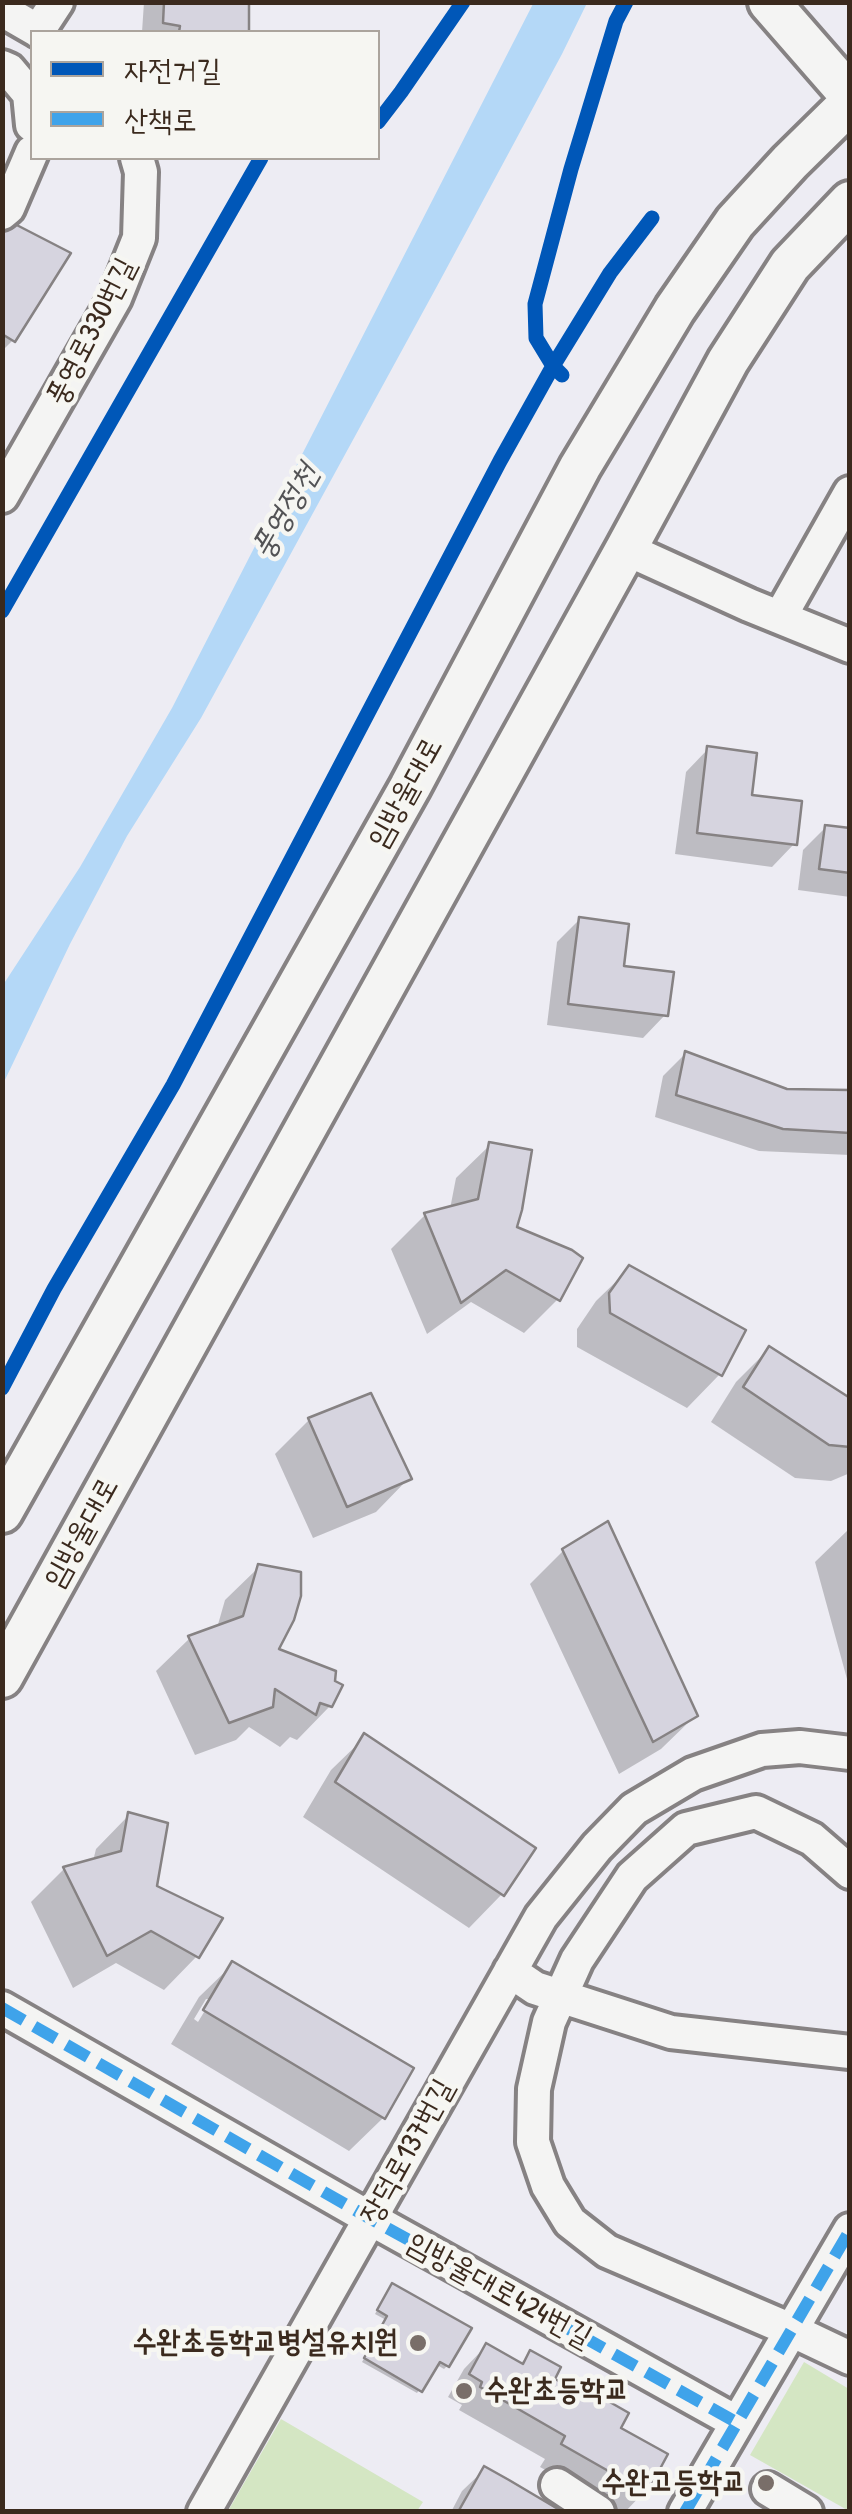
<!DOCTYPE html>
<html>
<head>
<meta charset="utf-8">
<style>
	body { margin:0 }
	#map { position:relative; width:852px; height:2514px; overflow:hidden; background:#edecf3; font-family:"Patrick Hand","Poor Story",sans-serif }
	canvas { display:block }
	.frame { position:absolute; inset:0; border:5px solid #3b2a1e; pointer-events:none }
	.legend { position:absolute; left:30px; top:30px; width:350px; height:130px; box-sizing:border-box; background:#f6f6f2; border:2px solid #aba49d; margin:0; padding:12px 18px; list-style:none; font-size:30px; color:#3b2a1e }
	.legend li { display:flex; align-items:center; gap:20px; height:50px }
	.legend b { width:50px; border:2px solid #aba49d }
</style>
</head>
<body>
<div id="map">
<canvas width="852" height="2514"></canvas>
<div class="frame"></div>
<ul class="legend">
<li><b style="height:12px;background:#0057b8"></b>자전거길</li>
<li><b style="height:12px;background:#3fa3ea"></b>산책로</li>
</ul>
</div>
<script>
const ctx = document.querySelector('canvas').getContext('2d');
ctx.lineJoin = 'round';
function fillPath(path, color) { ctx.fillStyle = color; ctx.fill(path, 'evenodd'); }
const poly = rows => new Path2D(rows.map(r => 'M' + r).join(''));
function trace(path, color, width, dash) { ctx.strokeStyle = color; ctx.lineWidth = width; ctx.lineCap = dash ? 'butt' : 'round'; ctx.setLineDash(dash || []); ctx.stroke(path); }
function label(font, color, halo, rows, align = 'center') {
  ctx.font = font + ' "Patrick Hand","Poor Story",sans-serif'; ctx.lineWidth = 9; ctx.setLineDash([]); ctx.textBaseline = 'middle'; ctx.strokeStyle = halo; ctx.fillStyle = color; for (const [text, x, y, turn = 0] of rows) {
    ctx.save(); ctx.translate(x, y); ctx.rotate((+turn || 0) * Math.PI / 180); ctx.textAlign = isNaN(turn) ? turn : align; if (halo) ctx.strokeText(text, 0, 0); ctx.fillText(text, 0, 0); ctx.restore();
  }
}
fillPath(poly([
	[804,2362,849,2389,849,2511,750,2455],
	[281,2419,423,2502,417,2511,228,2511]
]), '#d4e6c3');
fillPath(poly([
	[534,2,587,3,562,54,436,288,201,718,127,836,70,944,3,1084,3,985,80,867,172,708]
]), '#b4d8f7');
fillPath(poly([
	[144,2,246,2,246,32,142,32],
	[2,228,13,340,2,351],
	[708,749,794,844,772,867,675,854,686,772],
	[826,827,850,830,850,897,798,890,803,850],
	[579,920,665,1015,643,1038,547,1025,557,942],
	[685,1054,787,1092,850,1093,850,1155,759,1151,655,1117,663,1076],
	[490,1145,514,1229,558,1299,524,1333,471,1302,427,1334,391,1249,425,1215,450,1209,456,1178],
	[630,1268,720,1374,687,1408,577,1347,577,1329,596,1301],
	[769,1349,850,1401,850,1473,831,1481,795,1478,711,1422,736,1382],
	[309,1420,409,1478,376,1512,313,1538,275,1454],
	[850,1528,850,1690,815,1562],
	[563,1551,695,1716,661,1749,619,1774,530,1584],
	[259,1567,275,1651,330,1706,297,1740,290,1737,280,1747,249,1727,236,1740,195,1755,156,1671,190,1638,217,1628,225,1600],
	[365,1737,502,1894,469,1928,303,1817,331,1770],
	[129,1815,154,1887,197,1956,164,1990,116,1963,73,1988,31,1902,64,1869,93,1861,96,1849],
	[233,1964,383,2118,349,2151,171,2044,199,1997],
	[206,1999,212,1999,198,2022,194,2019],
	[389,2289,447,2366,444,2369,437,2365,417,2393,362,2362,386,2320,375,2314],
	[486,2346,519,2365,531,2353,551,2380,618,2429,645,2491,625,2512,620,2512,540,2467,545,2459,459,2410,462,2405,448,2397,464,2369],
	[485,2469,558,2512,451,2512,462,2491]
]), '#0003');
const building = poly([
	[164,2,249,2,249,32,179,32,180,26,163,23,164,2],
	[7,220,71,253,15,342,2,334,2,229,7,220],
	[707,746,757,753,752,795,802,801,797,845,697,833,707,746],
	[825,825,850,828,850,873,819,869,825,825],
	[579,917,629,924,624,966,674,972,668,1016,568,1004,579,917],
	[685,1051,787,1089,850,1090,850,1133,783,1129,676,1095,685,1051],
	[489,1142,532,1150,522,1210,517,1227,572,1250,583,1258,560,1301,506,1270,461,1303,424,1213,478,1199,489,1142],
	[629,1265,746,1330,722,1376,610,1313,609,1293,629,1265],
	[769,1346,850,1398,850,1447,829,1445,743,1387,769,1346],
	[371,1393,412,1479,347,1507,308,1418,371,1393],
	[608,1521,698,1716,653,1742,562,1549,608,1521],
	[258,1564,301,1572,301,1596,294,1620,279,1649,336,1671,335,1681,343,1685,332,1707,320,1703,316,1715,275,1689,273,1707,229,1723,188,1636,243,1616,258,1564],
	[364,1733,536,1848,504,1896,335,1782,364,1733],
	[128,1812,168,1823,157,1886,223,1918,199,1958,151,1931,107,1956,63,1867,121,1851,128,1812],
	[232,1961,414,2068,385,2119,203,2010,232,1961],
	[392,2283,472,2328,449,2367,440,2362,422,2392,364,2358,387,2316,377,2310,392,2283],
	[486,2343,523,2364,530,2350,561,2367,555,2379,577,2391,580,2385,629,2413,621,2428,668,2454,647,2493,561,2444,565,2436,480,2387,482,2382,469,2374,486,2343],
	[484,2466,509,2480,563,2512,458,2512,484,2466]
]);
fillPath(building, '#d6d4df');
trace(building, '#868283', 2.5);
const minor = poly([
	[2,10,40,32],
	[38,31,57,2],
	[2,67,9,70,29,94,32,125],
	[2,213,8,208,32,152],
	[2,496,115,298,139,238,141,172,137,158],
	[626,549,749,605,850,646],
	[780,617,850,493],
	[850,1872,812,1839,756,1812,686,1829,632,1877,577,1960,549,2022,534,2089,533,2142,548,2186,570,2222,607,2251,791,2330,850,2358],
	[510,1971,535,1988,671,2032,850,2052],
	[2,2008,371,2219,736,2422],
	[557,2485,598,2512],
	[768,2489,806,2512],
	[204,2512,541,1917,597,1847,634,1809,693,1774,762,1750,800,1747,850,1753],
	[685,2512,850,2230]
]);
const major = poly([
	[769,2,850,95],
	[2,1512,410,787,580,467,675,309,735,222,790,162,850,103],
	[2,1677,626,549,728,361,790,265,850,202]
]);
trace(minor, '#868283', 40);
trace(major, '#868283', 48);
trace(minor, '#f4f4f3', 32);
trace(major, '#f4f4f3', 40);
trace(poly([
	[2,2008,371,2219,736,2422],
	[685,2512,850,2230]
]), '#3fa3ea', 12, [25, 12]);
trace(poly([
	[378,122,401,92,463,2],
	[562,375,553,366,536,338,535,304,571,169,616,21,626,2],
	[2,611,261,158],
	[2,1388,54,1289,173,1085,500,461,553,366,610,273,652,218]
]), '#0057b8', 15);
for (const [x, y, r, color] of [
	[418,2343,10,"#796e69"],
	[464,2391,10,"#796e69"],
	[766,2483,10,"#796e69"]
]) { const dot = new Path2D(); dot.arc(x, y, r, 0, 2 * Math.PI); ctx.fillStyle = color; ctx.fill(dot); trace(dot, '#f6f6f2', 4); }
label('30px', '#3b2a1e', '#f6f6f2', [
	["풍영로330번길",92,332,-63],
	["임방울대로",406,793,-61],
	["임방울대로",82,1533,-61],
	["장덕로137번길",408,2152,-61],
	["임방울대로424번길",499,2291,29]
]);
label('bold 30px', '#3b2a1e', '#f6f6f2', [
	["수완초등학교병설유치원",398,2343],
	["수완초등학교",484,2391,"left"],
	["수완고등학교",746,2483]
], 'right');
label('italic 32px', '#535355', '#f6f6f2', [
	["풍영정천",286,512,-60]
]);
</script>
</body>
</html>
